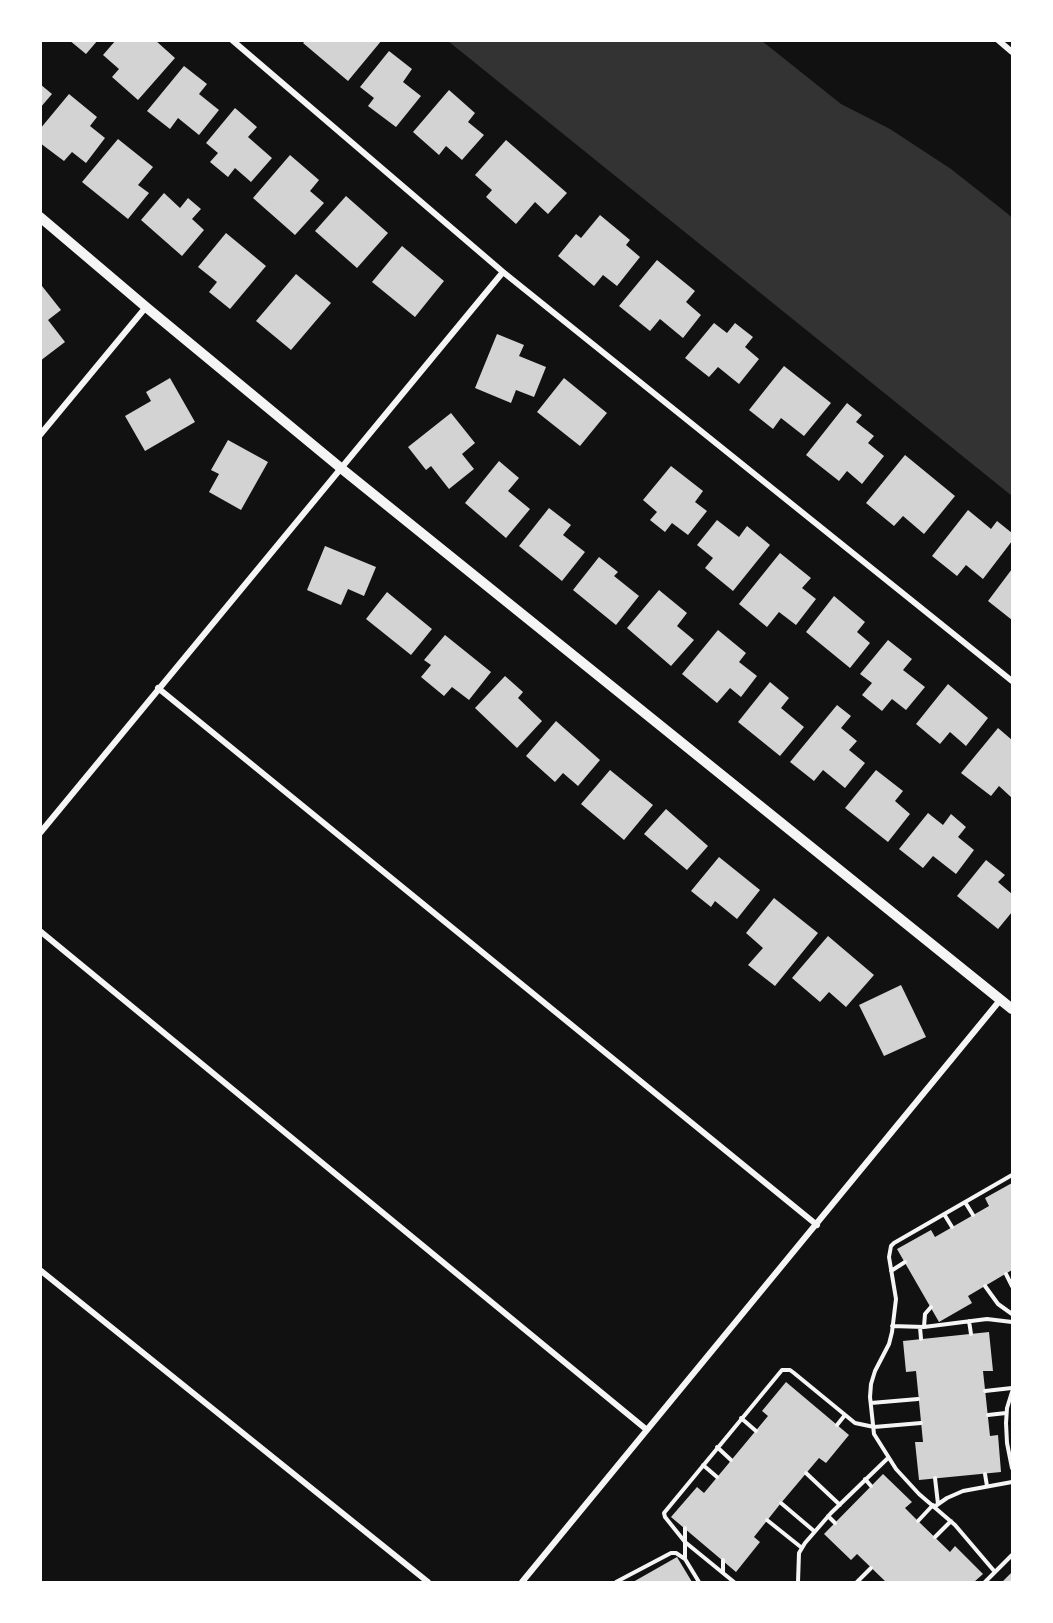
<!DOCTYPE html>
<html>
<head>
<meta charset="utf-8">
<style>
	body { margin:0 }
	#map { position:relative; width:1053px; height:1623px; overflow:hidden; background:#111; font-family:"Golos Text",sans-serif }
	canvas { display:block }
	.frame { position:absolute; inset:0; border:42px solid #fff; pointer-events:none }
</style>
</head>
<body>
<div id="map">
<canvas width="1053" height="1623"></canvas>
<div class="frame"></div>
</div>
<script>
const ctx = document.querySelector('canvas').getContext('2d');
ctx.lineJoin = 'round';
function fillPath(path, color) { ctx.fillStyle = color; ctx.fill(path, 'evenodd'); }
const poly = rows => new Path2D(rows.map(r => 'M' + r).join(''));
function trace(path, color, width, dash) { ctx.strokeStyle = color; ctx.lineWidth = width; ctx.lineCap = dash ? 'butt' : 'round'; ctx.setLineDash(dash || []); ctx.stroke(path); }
fillPath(poly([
	[448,41,762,41,841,104,890,129,951,169,1008,214,1012,218,1012,496]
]), '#333');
fillPath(poly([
	[69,40,98,40,86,54],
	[116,40,136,40,138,42,140,40,155,40,175,58,138,100,112,77,119,69,103,55],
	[306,40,382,40,348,81,303,43],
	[389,51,412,69,403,82,421,96,396,127,368,106,374,98,360,87],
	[184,66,207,84,199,94,219,110,199,135,178,118,170,129,147,111],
	[40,84,52,94,40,108],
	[449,90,475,113,468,122,484,135,462,160,446,146,439,155,413,132],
	[69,94,97,117,90,126,105,138,86,163,72,152,64,161,40,143,40,129],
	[235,108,257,127,248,137,272,158,251,182,235,168,228,177,210,162,218,153,206,143],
	[118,139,153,167,138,185,149,193,128,219,82,182],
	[506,140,567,193,548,214,535,202,516,224,486,197,492,190,475,175],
	[290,155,319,180,310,191,324,203,295,235,253,198],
	[164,193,180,208,188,198,201,209,192,219,204,230,182,256,141,220],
	[346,196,388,233,357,268,315,231],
	[600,215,630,240,626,245,640,257,617,286,603,275,594,286,558,256,576,234,581,238],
	[226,233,266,266,230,309,209,292,217,282,198,267],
	[402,246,444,281,415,317,372,282],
	[657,260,695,291,686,302,701,315,683,338,660,319,650,331,619,306],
	[296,274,331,303,291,350,256,321],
	[42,286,61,310,48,320,65,342,40,361],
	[714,323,727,333,735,323,753,337,745,347,759,359,739,384,718,367,709,377,685,358],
	[497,334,524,345,519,356,546,367,534,397,516,390,511,403,475,388],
	[784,366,831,403,804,436,781,418,773,429,749,410],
	[170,378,195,422,145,451,125,416,151,401,146,392],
	[564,378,607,413,580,446,537,412],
	[847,403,862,415,856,422,874,436,868,443,884,456,862,484,847,471,839,481,806,455],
	[451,413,475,443,462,454,474,469,449,489,431,466,426,470,408,447],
	[228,440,268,462,241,510,209,492,219,474,211,470],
	[905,455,955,496,924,534,903,516,894,526,866,503],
	[499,461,519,478,508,491,530,509,506,538,465,503],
	[671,466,703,491,695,502,707,511,688,535,672,523,665,532,650,520,657,512,643,500],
	[549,508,571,525,563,535,585,552,562,581,519,546],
	[968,510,991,529,997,521,1012,533,1012,541,983,579,966,565,957,576,932,556],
	[717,520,739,537,747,526,770,545,733,591,705,568,713,558,697,545],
	[325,546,376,567,364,596,348,589,341,605,307,590],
	[780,553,811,578,802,588,816,599,796,625,779,612,767,627,739,604],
	[599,557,618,572,614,576,639,596,616,625,573,590],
	[1012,569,1012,620,988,601],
	[659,590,687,613,677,626,694,640,671,666,627,628],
	[387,592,432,629,411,655,366,619],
	[834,596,865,622,857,632,870,643,850,668,806,632],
	[718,630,746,653,739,662,757,676,741,697,730,688,717,703,682,674],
	[445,635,491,672,469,700,452,687,444,696,421,677,431,665,424,660],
	[888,640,912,659,903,670,925,687,906,710,892,699,882,711,862,695,872,683,860,674],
	[505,676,523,692,518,698,542,721,517,748,475,708],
	[770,682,789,698,781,708,804,727,780,756,738,722],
	[948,684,988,718,966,746,950,732,940,744,916,724],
	[837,705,851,716,841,728,857,741,849,750,865,763,845,788,823,770,814,781,790,762],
	[556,721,600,760,578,786,563,773,555,782,526,756],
	[998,728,1012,740,1012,798,999,786,991,796,961,773],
	[610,770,653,805,624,840,581,804],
	[876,770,903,791,895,801,910,814,888,842,845,808],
	[666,809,708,846,687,870,644,834],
	[928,813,943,825,951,814,966,827,958,837,974,850,956,874,933,856,923,868,899,849],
	[719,857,760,890,737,919,715,901,711,907,691,891],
	[986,860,1005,875,998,882,1012,894,1012,912,998,929,957,896],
	[774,898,818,933,775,986,748,965,763,948,746,933],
	[828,936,874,975,846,1007,829,992,820,1002,792,978],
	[901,985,926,1037,884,1056,859,1005],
	[1012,1183,1012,1270,968,1296,972,1303,939,1322,897,1249,931,1230,935,1237,989,1206,985,1198],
	[989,1332,993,1371,983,1371,990,1436,998,1435,1001,1472,919,1480,915,1442,923,1442,916,1371,906,1372,903,1341],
	[786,1382,849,1435,826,1463,819,1458,781,1503,754,1537,760,1542,736,1572,671,1517,697,1487,704,1493,768,1416,762,1411],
	[883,1474,912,1502,905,1508,918,1521,950,1552,955,1546,983,1574,974,1582,886,1582,857,1554,851,1560,824,1534],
	[677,1557,692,1582,633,1582],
	[1012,1572,1012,1582,1002,1582]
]), '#d3d3d3');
trace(poly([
	[965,1202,973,1215],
	[944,1214,952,1227],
	[891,1271,905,1262],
	[1006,1274,1012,1286],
	[985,1286,998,1304,1012,1314],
	[969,1321,971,1334],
	[892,1326,924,1327,987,1319,1012,1322],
	[920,1327,921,1339],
	[924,1327,925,1314,931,1307],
	[985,1391,1012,1388],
	[1012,1392,1007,1408,1006,1423,1007,1443,1012,1468],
	[871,1403,918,1399],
	[988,1415,1006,1413],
	[741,1418,756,1431],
	[837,1425,845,1415],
	[717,1447,731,1460],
	[703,1465,717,1477],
	[806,1473,840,1505],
	[985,1474,987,1486],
	[935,1478,938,1504],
	[865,1479,871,1486],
	[781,1503,814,1531],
	[934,1507,947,1498,963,1491,1012,1482],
	[828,1516,835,1523],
	[767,1520,802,1548],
	[918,1521,933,1505],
	[685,1528,685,1558],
	[935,1537,951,1521],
	[723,1572,723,1560],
	[995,1572,955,1525,919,1494,896,1469,874,1434,870,1397,871,1384,875,1371,889,1344,892,1332,896,1299,889,1257,891,1246,894,1243,1012,1175],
	[616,1582,671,1553,676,1553,685,1559,699,1582],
	[734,1582,685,1542,665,1517,664,1513,782,1370,790,1370,794,1373,855,1423,874,1427,921,1423],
	[798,1582,799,1553,805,1543,831,1513,888,1458],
	[857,1582,871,1568],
	[985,1582,1012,1555]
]), '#f5f5f5', 4);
trace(poly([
	[232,40,503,272,1012,681],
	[998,40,1012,52],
	[40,435,146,307],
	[158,688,817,1225],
	[40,833,503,272],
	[40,931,647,1430],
	[40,1270,428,1582],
	[522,1582,1001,999]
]), '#f5f5f5', 6);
trace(poly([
	[40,217,146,307,342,469,1012,1009]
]), '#f5f5f5', 10);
</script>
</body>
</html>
